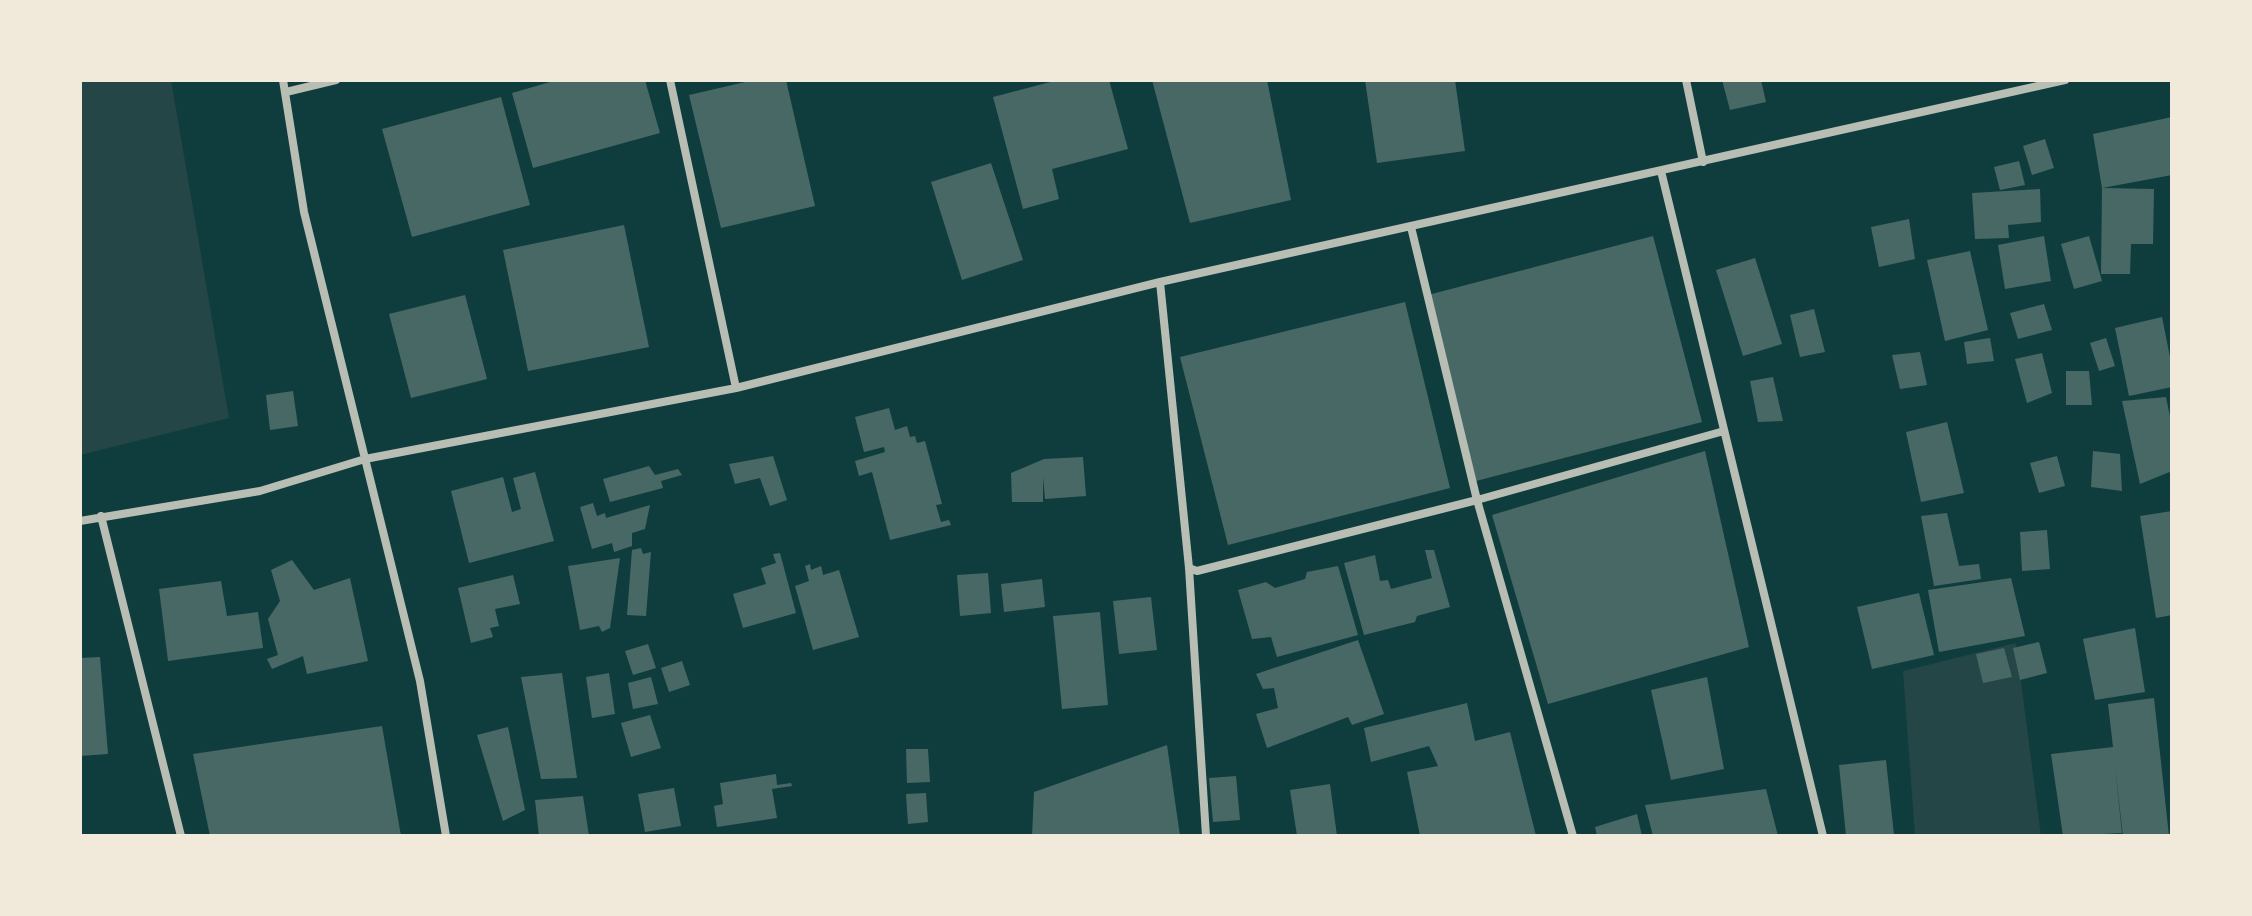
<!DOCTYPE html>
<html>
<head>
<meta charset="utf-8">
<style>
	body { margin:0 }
	#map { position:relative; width:2252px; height:916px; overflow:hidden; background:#0f3d3e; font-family:Roboto,sans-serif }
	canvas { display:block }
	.frame { position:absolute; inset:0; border:82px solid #f1e9da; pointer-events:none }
</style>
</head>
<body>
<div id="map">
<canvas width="2252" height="916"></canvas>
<div class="frame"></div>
</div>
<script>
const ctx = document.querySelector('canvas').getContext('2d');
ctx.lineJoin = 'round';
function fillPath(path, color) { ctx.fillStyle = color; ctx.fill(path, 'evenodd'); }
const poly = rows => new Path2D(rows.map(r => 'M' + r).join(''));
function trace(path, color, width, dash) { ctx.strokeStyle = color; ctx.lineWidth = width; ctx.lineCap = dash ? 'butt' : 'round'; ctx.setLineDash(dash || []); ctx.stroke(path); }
fillPath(poly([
	[80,80,171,80,229,418,80,455],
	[2016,643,2041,836,1915,836,1903,671]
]), '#244646');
fillPath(poly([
	[557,80,645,80,660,133,533,168,512,93],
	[754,80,786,80,815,206,721,228,689,95],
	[1058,80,1109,80,1128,149,1052,169,1059,199,1023,209,993,97],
	[1152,80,1267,80,1291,200,1190,223],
	[1365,80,1455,80,1465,151,1377,163],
	[1722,80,1761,80,1766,102,1730,110],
	[501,97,530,205,412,237,382,129],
	[2172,117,2172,175,2102,188,2093,134],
	[2045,139,2054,168,2032,175,2023,146],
	[2019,161,2025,185,2000,190,1994,167],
	[991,163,1023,260,962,280,931,182],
	[2102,188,2154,189,2153,244,2131,244,2130,274,2101,274],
	[2040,189,2041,222,2008,225,2009,238,1975,239,1972,193],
	[1909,219,1915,259,1879,267,1871,227],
	[624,225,649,347,528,371,503,250],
	[1653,236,1702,422,1476,481,1428,295],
	[2044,236,2051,281,2005,289,1998,245],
	[2089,236,2102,281,2074,289,2061,244],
	[1970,251,1988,330,1945,341,1927,260],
	[1755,258,1782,344,1743,356,1716,270],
	[465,295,487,379,411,398,389,314],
	[1405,302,1450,488,1228,545,1180,357],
	[2044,304,2052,330,2018,339,2010,313],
	[1814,309,1825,352,1800,357,1790,315],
	[2162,317,2172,367,2172,387,2129,396,2115,328],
	[1990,338,1994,361,1967,364,1964,342],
	[2106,338,2115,366,2099,371,2090,343],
	[1920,352,1927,385,1900,389,1892,355],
	[2042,353,2052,393,2027,403,2015,359],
	[2066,371,2089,371,2092,405,2066,405],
	[1773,377,1783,421,1758,422,1750,381],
	[293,391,298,426,270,430,266,395],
	[2166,397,2172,426,2172,471,2140,484,2122,401],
	[889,408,895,430,907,426,910,437,915,436,917,443,925,441,942,504,936,505,941,522,949,520,951,525,890,540,872,472,859,476,855,461,885,452,884,447,864,452,855,417],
	[1947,422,1964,493,1921,502,1906,432],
	[1705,451,1749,647,1548,704,1492,515],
	[2093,451,2120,454,2122,491,2091,487],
	[773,456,787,500,770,506,760,478,735,484,729,464],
	[2057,456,2065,486,2039,493,2030,463],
	[1083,457,1086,496,1045,499,1043,477,1043,502,1012,502,1011,473,1044,459],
	[649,466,655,475,678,469,682,475,661,481,663,488,610,502,603,479],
	[535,472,554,541,469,563,451,491,503,477,512,512,521,509,513,478],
	[593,503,597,516,605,513,606,518,650,505,645,529,632,533,632,546,614,552,612,543,592,549,580,507],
	[2172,511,2172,615,2156,618,2140,516],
	[1947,513,1959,566,1979,564,1981,579,1934,586,1921,516],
	[2047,530,2050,569,2022,571,2020,532],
	[641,548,643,554,651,552,646,616,627,615,632,550],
	[1425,550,1434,550,1450,607,1417,616,1415,622,1364,635,1344,563,1375,555,1380,581,1388,580,1391,589,1432,578],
	[780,553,796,613,743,628,733,594,766,584,761,568,776,563,773,554],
	[620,558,610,628,602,632,599,626,580,630,568,566],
	[292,560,314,590,350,578,368,661,307,674,303,656,272,669,267,659,278,655,268,619,280,601,271,570],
	[810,564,811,570,821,566,823,575,839,570,859,637,813,650,795,586,809,581,805,566],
	[1338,566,1358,635,1277,657,1271,637,1252,639,1238,590,1266,582,1275,588,1305,579,1307,572],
	[988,573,991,613,960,616,957,575],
	[513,575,520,604,495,609,499,626,490,628,493,637,471,643,458,588],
	[2011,578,2025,636,1939,652,1928,590],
	[1042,579,1045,607,1004,612,1001,584],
	[221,581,227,616,258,612,263,648,168,661,159,589],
	[1919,593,1934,655,1872,669,1857,607],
	[1151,597,1157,650,1119,654,1113,601],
	[1100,612,1108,705,1062,709,1053,616],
	[2135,628,2145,692,2095,700,2083,639],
	[1358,640,1384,714,1352,725,1348,717,1267,748,1256,714,1278,708,1274,688,1263,689,1256,674],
	[2039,642,2047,673,2020,680,2013,648],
	[648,644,656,668,633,675,625,651],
	[2004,648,2012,677,1983,683,1976,654],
	[100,657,108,754,80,756,80,658],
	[682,661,690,685,669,692,661,668],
	[562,673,577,778,541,779,521,677],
	[609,673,615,714,592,718,586,677],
	[651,677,658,704,633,709,628,683],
	[1707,677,1724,769,1671,780,1651,690],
	[2154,698,2169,836,2123,836,2115,767,2122,833,2063,836,2051,754,2113,747,2108,704],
	[1467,703,1475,741,1510,732,1536,836,1420,836,1407,772,1438,766,1429,746,1371,762,1364,728],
	[650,715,661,748,631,757,621,723],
	[382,726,401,836,210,836,193,754],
	[508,727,525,810,503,821,477,735],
	[1167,745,1180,836,1032,836,1034,792],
	[906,749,928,749,930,782,907,783],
	[1886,760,1894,835,1846,836,1839,765],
	[776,774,777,785,791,783,792,786,772,789,777,818,717,827,714,806,723,804,720,783],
	[1236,776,1240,820,1213,822,1209,778],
	[1330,784,1337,836,1297,836,1290,790],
	[674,788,681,826,645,832,638,794],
	[1766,789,1778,836,1653,836,1645,805],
	[926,793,928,822,908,824,906,794],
	[583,796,589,836,539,836,535,800],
	[1637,814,1642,836,1597,836,1595,827]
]), '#486865');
trace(poly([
	[283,80,304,212,420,681,446,836],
	[670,80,736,388],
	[1686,80,1703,162],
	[286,92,336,80],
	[1661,171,1823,836],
	[1411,227,1477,500,1724,431],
	[1160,282,1189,568,1206,836],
	[101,516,181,836],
	[80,521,260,491,365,459,736,388,1160,282,2065,80],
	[1189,568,1197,571,1477,500,1573,836]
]), '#b8beb3', 8);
</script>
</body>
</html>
